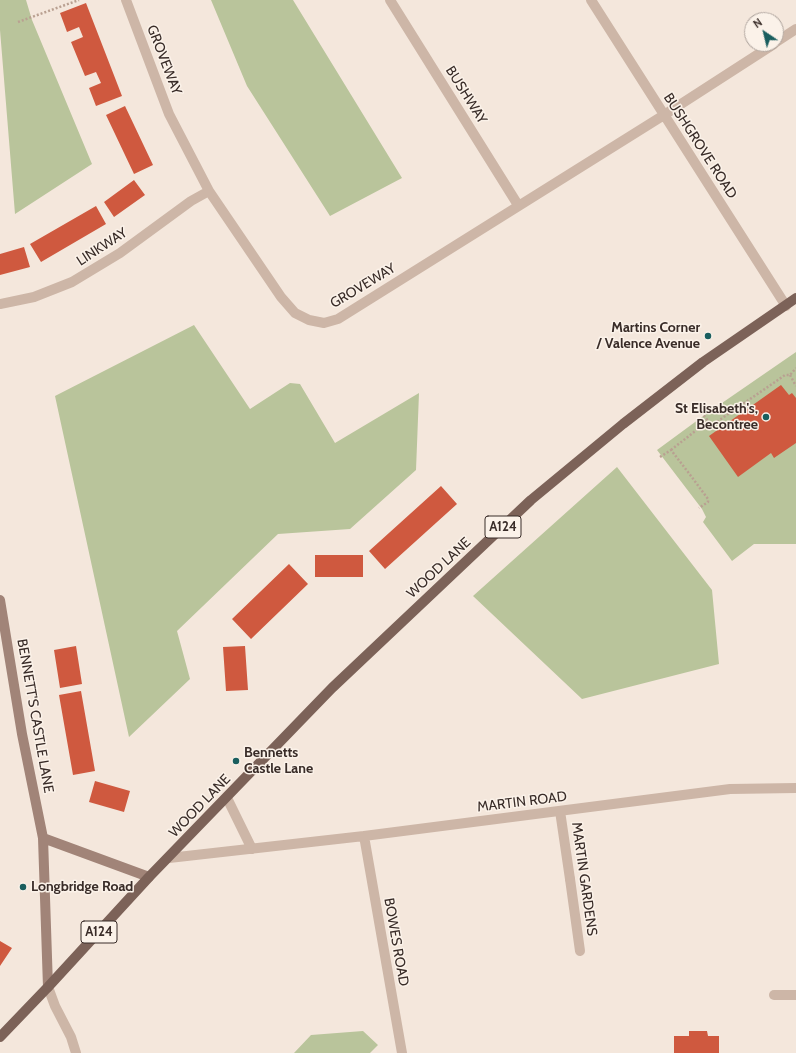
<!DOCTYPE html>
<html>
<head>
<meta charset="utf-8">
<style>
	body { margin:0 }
	#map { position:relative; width:796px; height:1053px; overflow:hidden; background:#f4e7dc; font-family:Cabin,sans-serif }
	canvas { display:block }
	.north { position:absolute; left:744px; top:12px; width:40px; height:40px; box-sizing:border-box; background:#fbf2e9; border:1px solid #ada39c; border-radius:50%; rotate:325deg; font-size:11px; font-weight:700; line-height:16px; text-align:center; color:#392c28 }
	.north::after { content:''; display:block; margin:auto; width:14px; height:18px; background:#1a5e5e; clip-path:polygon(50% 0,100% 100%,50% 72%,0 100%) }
</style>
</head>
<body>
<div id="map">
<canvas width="796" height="1053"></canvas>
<div class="north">N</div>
</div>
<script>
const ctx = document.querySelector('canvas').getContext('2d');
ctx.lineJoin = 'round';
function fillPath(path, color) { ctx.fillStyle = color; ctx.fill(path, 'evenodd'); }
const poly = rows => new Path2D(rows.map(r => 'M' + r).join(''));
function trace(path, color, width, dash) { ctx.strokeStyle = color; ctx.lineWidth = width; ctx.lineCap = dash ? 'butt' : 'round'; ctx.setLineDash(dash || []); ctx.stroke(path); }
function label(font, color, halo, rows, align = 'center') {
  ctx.font = font + ' Cabin,sans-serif'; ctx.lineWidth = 3; ctx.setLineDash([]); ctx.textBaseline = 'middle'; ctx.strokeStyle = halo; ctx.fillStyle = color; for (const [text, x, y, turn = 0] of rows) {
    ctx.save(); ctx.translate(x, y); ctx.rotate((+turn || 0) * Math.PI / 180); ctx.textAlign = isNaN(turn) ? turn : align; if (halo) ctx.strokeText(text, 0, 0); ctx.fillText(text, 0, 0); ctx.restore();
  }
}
fillPath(poly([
	[0,0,26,0,32,20,92,164,15,214,0,30],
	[211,0,293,0,402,178,330,216,247,86],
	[194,325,250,409,290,383,300,384,335,443,419,393,416,470,350,529,278,534,177,631,190,679,129,737,55,396],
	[796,352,796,544,754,544,732,561,703,522,706,517,702,509,657,450,706,414],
	[617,467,712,590,719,664,582,699,473,596],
	[363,1031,378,1045,370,1053,294,1053,311,1035]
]), '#b9c49b');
fillPath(poly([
	[86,3,122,96,96,106,89,88,101,83,96,72,85,76,71,42,83,37,79,27,67,32,60,13],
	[125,106,153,165,134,174,106,115],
	[134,180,145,195,114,217,104,202],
	[96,206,106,224,41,262,30,244],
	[24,247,30,267,0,275,0,254],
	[781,385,789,395,792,393,796,398,796,443,774,458,771,453,738,477,709,436],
	[441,486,457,504,385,569,369,551],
	[315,555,363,555,363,577,315,577],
	[289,564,308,584,251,639,232,619],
	[76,646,82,684,60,688,54,650],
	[245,646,248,690,226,691,223,647],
	[81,691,95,771,73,775,59,695],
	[95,781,130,791,124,812,89,802],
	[0,941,12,948,0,966],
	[689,1031,707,1031,708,1036,719,1036,719,1053,674,1053,674,1036,689,1036]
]), '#cf593f');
trace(poly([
	[18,22,79,0],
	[790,375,796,386],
	[708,421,711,425,715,423,775,382,785,375,790,375,796,368],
	[671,450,708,421,702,413],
	[660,457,671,450,688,472,708,499,708,502,699,508]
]), '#b9a091', 2.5, [2, 2]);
trace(poly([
	[570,879,580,951]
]), '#cdb6a7', 10);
trace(poly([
	[774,995,796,995]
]), '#cdb6a7', 10);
trace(poly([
	[126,0,169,114,209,191,281,297,295,313,309,320,324,323,338,319,664,115,774,44],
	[390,0,518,205],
	[591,0,786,306],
	[776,42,796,29],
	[0,304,34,297,72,282,120,253,191,201,209,191],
	[227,798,252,849],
	[560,811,570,879],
	[364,836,402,1053],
	[169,858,364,836,730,789,796,788],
	[48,987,55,1006,71,1037,76,1053]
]), '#cdb6a7', 10);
trace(poly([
	[0,600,22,734,43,838,48,987],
	[43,838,149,877]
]), '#a18478', 10);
trace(poly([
	[0,1037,48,987,149,877,332,688,531,500,623,424,703,362,796,298]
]), '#7c6258', 10);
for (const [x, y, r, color] of [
	[708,336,4,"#1a5e5e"],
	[766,417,4,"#1a5e5e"],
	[236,761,4,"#1a5e5e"],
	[23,887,4,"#1a5e5e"]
]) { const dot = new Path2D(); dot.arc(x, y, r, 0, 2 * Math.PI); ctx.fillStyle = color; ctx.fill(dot); trace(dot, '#fbf2e9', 1.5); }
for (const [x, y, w] of [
	[503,527,36],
	[99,932,36]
]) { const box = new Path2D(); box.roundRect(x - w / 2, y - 11, w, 22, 3); ctx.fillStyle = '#fbf2e9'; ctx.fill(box); trace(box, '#392c28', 1); }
label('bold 13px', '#392c28', null, [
	["A124",503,527],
	["A124",99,932]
]);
label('14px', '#392c28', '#fbf2e9', [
	["GROVEWAY",164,60,69],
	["BUSHWAY",466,95,58],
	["BUSHGROVE ROAD",700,146,57],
	["LINKWAY",102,247,-33],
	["GROVEWAY",363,286,-31],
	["WOOD LANE",439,568,-43],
	["BENNETT'S CASTLE LANE",35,716,80],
	["MARTIN ROAD",522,802,-7],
	["WOOD LANE",200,806,-46],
	["MARTIN GARDENS",584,879,82],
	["BOWES ROAD",396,942,80]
]);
label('bold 14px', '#392c28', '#fbf2e9', [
	["Martins Corner",700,328],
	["/ Valence Avenue",700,344],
	["St Elisabeth's,",758,409],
	["Becontree",758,425],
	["Bennetts",244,753,"left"],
	["Castle Lane",244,769,"left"],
	["Longbridge Road",31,887,"left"]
], 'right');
</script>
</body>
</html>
